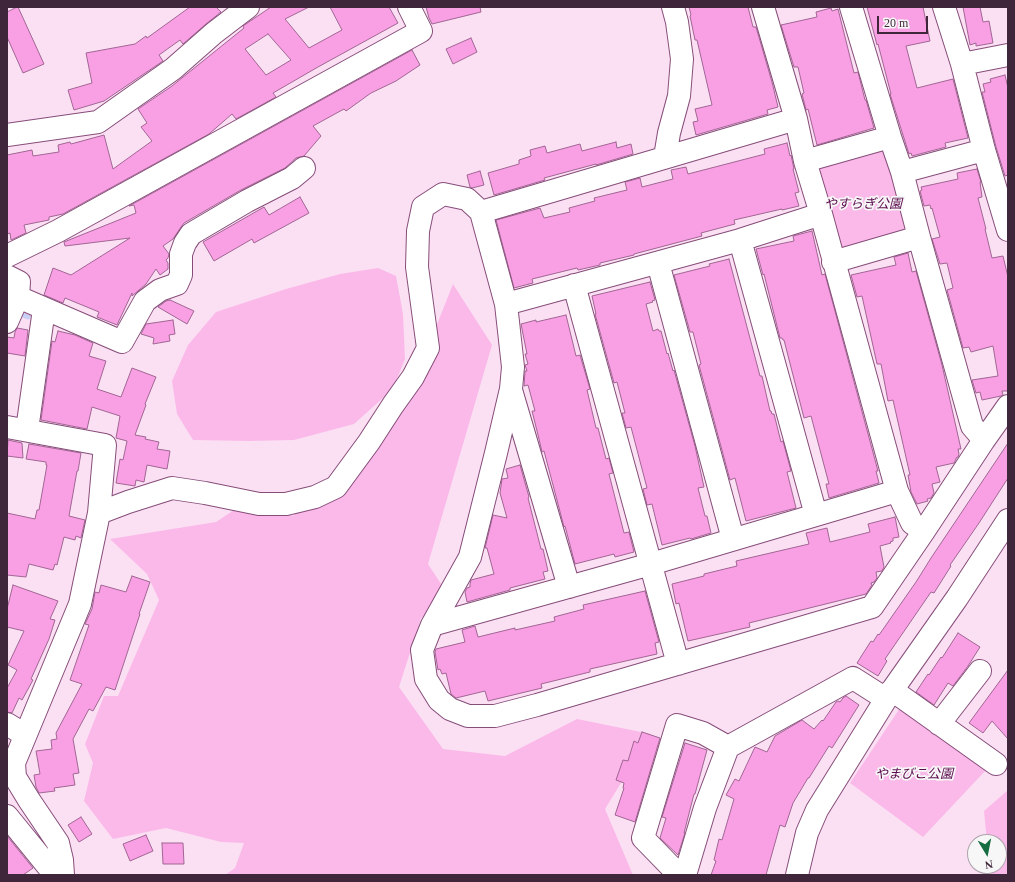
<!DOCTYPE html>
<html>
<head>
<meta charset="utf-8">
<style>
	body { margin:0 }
	#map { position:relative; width:1015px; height:882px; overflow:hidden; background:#fbe0f4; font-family:Georgia,serif }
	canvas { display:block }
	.frame { position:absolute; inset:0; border:8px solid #40263a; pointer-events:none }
	.north { position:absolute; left:967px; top:834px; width:40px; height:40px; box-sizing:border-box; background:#f7f7f7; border:1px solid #aea3ab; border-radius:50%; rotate:170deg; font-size:11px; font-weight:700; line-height:16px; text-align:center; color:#40263a }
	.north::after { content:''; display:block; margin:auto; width:14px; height:18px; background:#146e42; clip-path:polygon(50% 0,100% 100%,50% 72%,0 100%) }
	.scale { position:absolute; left:877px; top:16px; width:51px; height:18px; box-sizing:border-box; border:2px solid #40263a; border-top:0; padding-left:5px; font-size:12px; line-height:14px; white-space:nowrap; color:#40263a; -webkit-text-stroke:3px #f7f7f7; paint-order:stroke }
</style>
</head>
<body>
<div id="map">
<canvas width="1015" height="882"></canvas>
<div class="frame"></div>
<div class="north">N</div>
<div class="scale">20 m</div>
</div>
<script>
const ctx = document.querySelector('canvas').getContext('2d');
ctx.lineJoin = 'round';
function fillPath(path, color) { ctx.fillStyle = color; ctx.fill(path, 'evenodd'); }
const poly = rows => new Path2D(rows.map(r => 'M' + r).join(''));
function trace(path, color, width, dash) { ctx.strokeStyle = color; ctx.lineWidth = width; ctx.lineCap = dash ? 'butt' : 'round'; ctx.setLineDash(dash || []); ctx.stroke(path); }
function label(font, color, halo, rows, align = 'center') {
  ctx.font = font + ' Georgia,"Noto Sans JP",serif'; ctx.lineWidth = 3.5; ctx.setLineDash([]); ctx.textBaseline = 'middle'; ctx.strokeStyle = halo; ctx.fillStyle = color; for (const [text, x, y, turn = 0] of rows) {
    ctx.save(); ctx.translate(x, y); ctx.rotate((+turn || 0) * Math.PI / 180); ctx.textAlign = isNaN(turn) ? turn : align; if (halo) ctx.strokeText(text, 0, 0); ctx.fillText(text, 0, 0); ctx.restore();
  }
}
fillPath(poly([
	[884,148,907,232,841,250,818,169],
	[378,268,396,276,403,314,405,359,393,389,354,424,294,440,249,441,193,440,177,414,172,381,188,345,216,312,286,289,340,274],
	[453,284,492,345,428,564,449,596,421,618,399,687,443,749,505,756,577,719,651,734,605,809,633,875,225,875,235,868,244,843,221,842,166,828,113,839,84,801,93,763,85,744,104,696,118,696,159,600,147,574,110,539,216,522,246,502,293,516,413,385],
	[902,705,987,769,923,837,850,783],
	[1008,790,1008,875,990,875,989,866,999,866,999,842,987,842,984,811]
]), '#fab9e9');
trace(poly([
	[17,313,28,317]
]), '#c7cff5', 5);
const building = poly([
	[17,7,18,7,44,64,23,73,7,37,7,12,17,7],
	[190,7,216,7,221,12,206,24,183,44,180,40,159,55,163,61,104,101,74,110,68,90,92,83,86,53,135,44,146,36,147,38,190,7],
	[271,7,309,7,285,19,309,48,342,30,330,7,389,7,398,23,318,67,273,93,276,97,236,119,232,114,209,134,63,214,49,217,49,220,24,225,26,233,11,240,10,233,7,234,7,155,32,150,33,156,59,152,58,145,70,142,71,144,104,135,113,169,152,141,141,127,147,123,138,109,172,86,244,28,243,26,271,7],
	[268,34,291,60,266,75,245,49,268,34],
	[426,7,480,7,481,12,432,24,429,18,426,7],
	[689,7,748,7,753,27,756,27,772,82,778,107,767,110,768,114,696,135,693,122,698,121,695,109,712,105,697,40,695,40,690,16,691,15,689,7],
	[867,7,923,7,930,41,906,46,917,88,953,79,968,138,945,143,946,147,912,156,911,153,909,154,890,94,891,94,878,44,877,45,867,7],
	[963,7,980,7,983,22,989,21,993,43,976,46,976,43,970,45,963,7],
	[831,8,832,11,838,9,854,73,858,72,865,100,866,100,874,128,817,145,808,109,806,110,802,94,804,93,798,67,794,67,781,25,817,17,816,12,831,8],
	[471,38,477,52,453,64,446,49,471,38],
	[412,50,420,65,396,81,371,93,346,111,344,109,313,126,321,136,304,156,296,158,285,168,241,190,184,223,181,227,173,239,163,246,169,254,168,258,166,260,168,263,168,269,160,275,156,269,146,284,132,296,132,293,117,325,97,317,99,312,65,298,63,303,44,295,53,268,71,275,130,238,65,246,64,242,136,213,134,205,129,206,412,50],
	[1005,75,1008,88,1008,175,1005,176,996,147,982,92,985,92,983,84,991,82,990,79,1005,75],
	[616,142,617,148,631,144,633,154,596,165,596,164,544,178,545,180,494,195,488,173,519,164,519,160,531,156,530,150,545,146,547,153,580,144,582,151,616,142],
	[787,143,790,156,791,155,794,169,793,169,799,192,795,193,799,206,782,210,782,209,734,220,735,224,701,233,702,236,634,254,634,255,600,263,600,265,578,270,577,268,532,279,533,283,514,288,496,220,540,208,544,218,570,212,569,208,595,201,594,198,627,190,625,182,640,178,642,187,673,179,671,170,686,167,688,174,765,154,764,149,787,143],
	[977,169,981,182,980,182,982,197,978,198,986,229,985,229,992,258,1003,256,1008,277,1008,391,1002,391,1003,395,1001,396,982,400,980,392,976,393,972,380,998,376,993,346,971,352,969,347,963,348,947,290,953,288,947,263,940,264,932,239,940,237,932,208,931,209,930,205,924,206,920,191,922,190,921,187,958,179,957,173,977,169],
	[480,171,484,185,472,188,470,187,467,175,480,171],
	[300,197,309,213,254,243,252,239,214,261,203,242,264,207,269,215,300,197],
	[812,231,822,275,825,274,878,471,876,471,879,483,829,498,826,484,829,484,811,416,804,418,784,340,783,340,782,338,780,338,764,274,763,275,756,249,794,241,793,236,812,231],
	[908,253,912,272,916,271,942,365,961,449,958,449,959,454,958,457,956,458,956,459,954,463,936,467,940,482,932,484,934,493,931,498,927,499,928,501,917,504,911,492,908,475,910,475,893,400,888,401,881,364,877,364,862,296,857,297,851,275,896,265,894,257,908,253],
	[729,259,760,376,762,376,770,411,771,411,772,414,774,414,781,442,783,441,791,471,787,472,796,508,746,521,735,478,730,480,699,365,701,364,693,332,690,332,674,275,710,266,709,264,729,259],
	[650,282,655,300,652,301,653,302,646,304,653,331,658,329,659,331,661,331,667,354,668,353,673,371,674,370,695,446,704,487,698,488,705,516,707,516,711,533,691,539,690,538,662,545,652,504,647,505,643,489,647,488,631,427,626,428,622,413,625,413,617,382,614,383,595,314,596,314,592,296,650,282],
	[170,300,194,311,187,324,158,307,166,301,170,300],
	[566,315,576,356,580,355,590,389,587,390,596,428,598,428,606,459,609,458,613,473,609,474,624,533,629,532,634,552,615,557,614,554,575,564,565,526,564,527,558,504,544,451,542,452,539,439,532,411,535,411,528,385,524,386,525,371,527,371,525,365,528,364,525,354,527,354,521,324,536,320,536,322,566,315],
	[173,320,175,334,169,335,170,341,153,344,154,338,141,334,146,324,173,320],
	[17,328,28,330,25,356,7,353,7,337,14,338,15,332,17,328],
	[58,331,75,335,93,343,89,356,106,361,97,389,121,397,132,368,156,377,145,404,146,405,135,435,146,437,145,439,159,442,157,449,170,451,167,469,147,465,144,482,136,480,135,486,116,483,120,459,123,460,127,441,116,438,120,416,92,407,87,429,41,420,52,341,55,342,58,331],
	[8,440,22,443,23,458,7,456,8,440],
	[1008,443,1008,478,979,523,950,565,951,566,934,593,931,592,885,659,887,661,878,676,857,663,871,641,873,642,878,634,879,635,916,582,931,558,1008,443],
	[29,444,81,453,78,471,77,471,69,516,85,520,81,538,76,536,75,540,64,537,57,565,55,564,53,570,29,564,26,577,7,575,7,513,35,519,37,510,39,510,47,465,46,465,46,462,26,459,29,444],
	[520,465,529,497,528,498,541,549,543,549,548,571,543,572,545,579,510,588,510,590,467,602,465,592,467,588,470,587,470,584,471,580,494,574,487,548,485,548,493,515,507,518,500,493,502,479,508,478,506,469,520,465],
	[895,517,899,537,893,538,893,541,890,542,891,543,880,546,884,567,882,571,876,572,877,578,874,582,871,583,872,585,866,594,749,623,750,627,688,641,679,603,676,604,672,584,704,576,704,574,737,566,736,561,809,544,806,533,827,528,830,542,870,532,868,524,895,517],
	[132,576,150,582,139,614,140,614,115,690,106,687,93,711,89,709,73,739,79,773,73,774,75,785,54,788,55,791,39,793,36,787,34,775,40,774,36,751,52,749,51,740,57,739,56,733,82,684,70,680,89,625,85,624,92,609,95,592,99,593,101,585,126,592,132,576],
	[13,585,58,601,50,619,55,620,49,639,31,679,33,680,22,700,19,698,12,713,7,712,7,688,17,670,8,665,24,631,7,627,7,609,13,585],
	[645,591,659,642,655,643,657,654,590,669,590,672,541,684,542,688,488,701,485,691,456,698,451,694,446,673,442,674,440,669,438,670,435,652,436,649,465,642,462,630,475,626,478,637,515,628,515,630,555,621,554,617,584,609,583,605,645,591],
	[958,633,980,647,968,666,953,686,948,683,934,705,916,692,928,674,929,675,941,657,942,658,958,633],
	[1008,670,1008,739,992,721,983,733,969,723,1008,670],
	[846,696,859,705,832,748,829,746,809,778,808,778,793,803,785,827,780,825,766,875,711,875,716,861,714,860,719,839,722,840,734,799,726,795,735,779,739,781,755,747,767,752,775,736,802,720,814,729,822,720,823,721,836,702,838,701,840,702,843,698,846,696],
	[642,732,660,738,635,822,615,815,624,788,623,788,624,783,616,780,623,760,628,761,634,741,638,743,642,732],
	[685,743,707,750,695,794,694,794,684,833,685,833,678,855,660,838,666,818,662,817,685,743],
	[81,817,92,834,79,842,68,825,81,817],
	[146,835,153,851,130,861,123,844,146,835],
	[7,836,33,868,23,875,7,875,7,836],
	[162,843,183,843,184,864,163,864,162,843]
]);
fillPath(building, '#f9a0e4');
trace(building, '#a16593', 1);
const minor = poly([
	[763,7,796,119,805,161,821,214,897,491,912,523,924,531],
	[851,7,890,137,902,172,919,237,972,426,984,440],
	[944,7,962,64,984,150,1008,230],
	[962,64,1008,55],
	[7,135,98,122,173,69,214,33,248,7],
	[665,157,669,133,679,96,682,59,677,22,673,7],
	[805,161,890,137],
	[902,172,984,150],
	[481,212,796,119],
	[740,240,816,515],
	[7,256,58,231,421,31,409,7],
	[833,262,919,237],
	[658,263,733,539],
	[7,276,19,282,18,297,7,322],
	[574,285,678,664],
	[18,297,122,342,145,301,160,290,177,284,181,275,181,254,185,243,191,234,247,201,292,178,304,168],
	[506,304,740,240,821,214],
	[511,390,569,587],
	[7,427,105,445,99,513,80,604,14,763,15,777,29,800,58,843,62,860,63,875],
	[27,430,44,309],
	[99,513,128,502,172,488,205,493,259,504,286,504,315,497,336,487,369,442,393,405,413,377,428,348,417,267,418,231,423,207,443,194,467,199,481,212,506,304,513,367,511,389,496,453,470,557,432,625,422,650,426,679,439,700,450,709,468,716,495,716,537,705,872,607,924,531,984,440,1008,406],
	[432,625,651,564,897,491],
	[892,690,996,764],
	[7,724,25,735],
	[939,724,980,671],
	[7,816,55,875],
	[679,875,643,838,677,725,703,733,728,747],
	[685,875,705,808,728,747,853,678,886,699],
	[797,875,807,833,817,810,886,699,957,598,1008,520]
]);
trace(minor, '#864d79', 24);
trace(minor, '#fff', 22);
label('italic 13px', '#5a0a4d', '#f7f7f7', [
	["やすらぎ公園",863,203],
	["やまびこ公園",914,773]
]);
</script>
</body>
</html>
